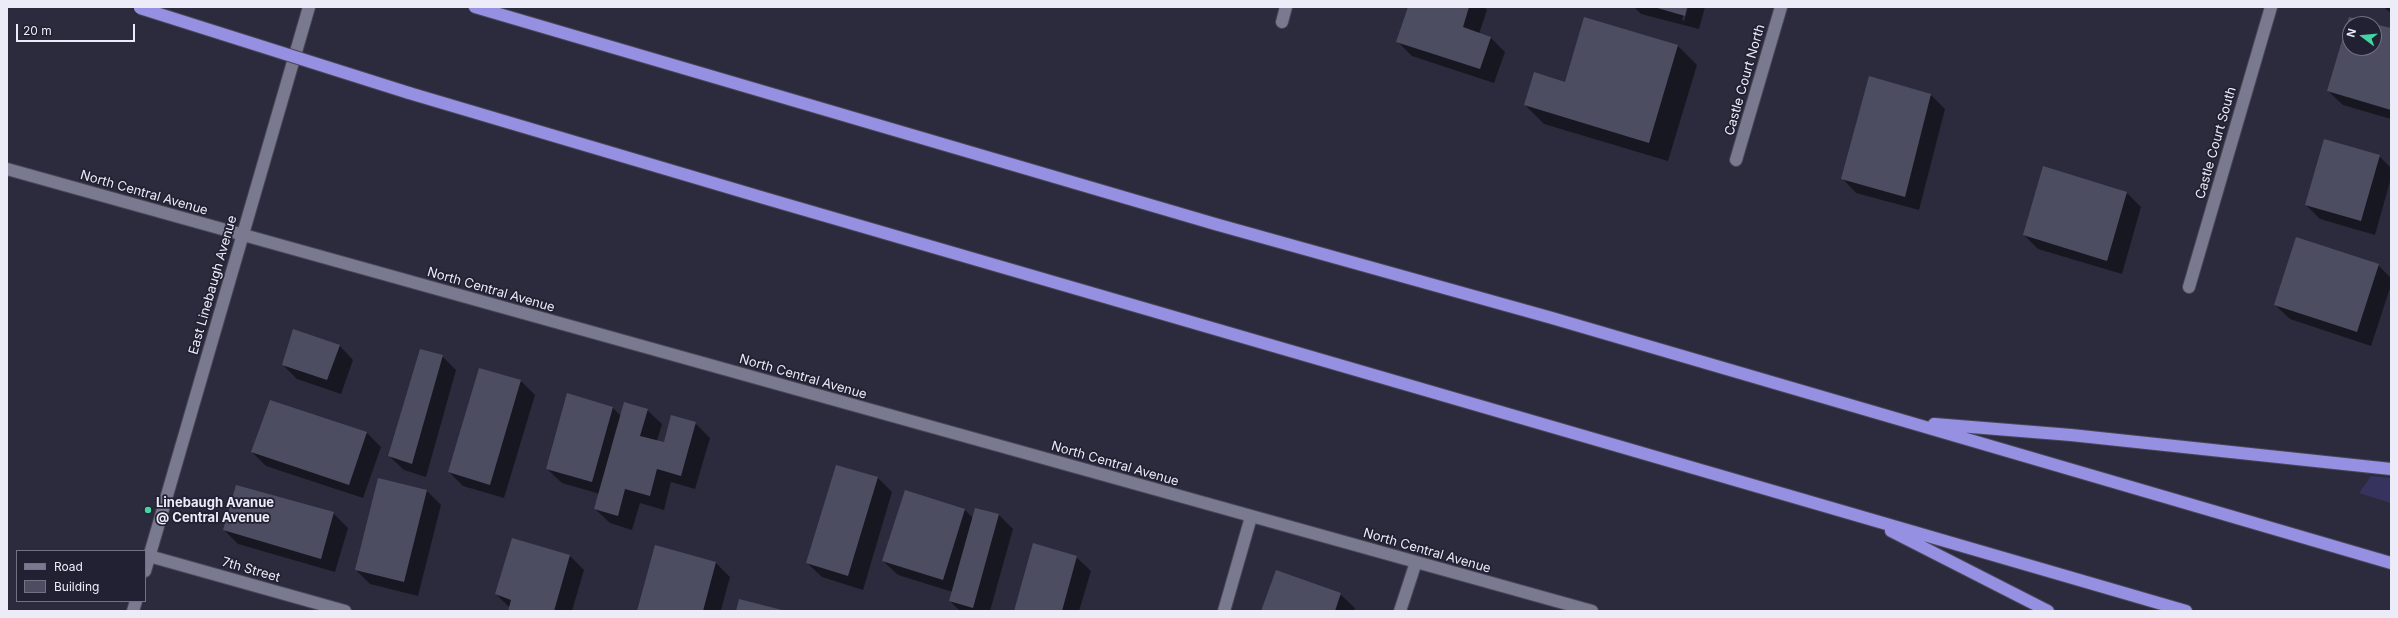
<!DOCTYPE html>
<html>
<head>
<meta charset="utf-8">
<style>
	body { margin:0 }
	#map { position:relative; width:2398px; height:618px; overflow:hidden; background:#2c2b3e; font-family:Inter,sans-serif }
	canvas { display:block }
	.frame { position:absolute; inset:0; border:8px solid #ebecf8; pointer-events:none }
	.legend { position:absolute; left:16px; top:550px; width:130px; height:52px; box-sizing:border-box; background:#222133; border:1px solid #727282; margin:0; padding:5px 7px; list-style:none; font-size:12px; color:#ebecf8 }
	.legend li { display:flex; align-items:center; gap:8px; height:20px }
	.legend b { width:20px; border:1px solid #727282 }
	.north { position:absolute; left:2342px; top:16px; width:40px; height:40px; box-sizing:border-box; background:#222133; border:1px solid #727282; border-radius:50%; rotate:286deg; font-size:11px; font-weight:700; line-height:16px; text-align:center; color:#ebecf8 }
	.north::after { content:''; display:block; margin:auto; width:14px; height:18px; background:#42d4a1; clip-path:polygon(50% 0,100% 100%,50% 72%,0 100%) }
	.scale { position:absolute; left:16px; top:24px; width:119px; height:18px; box-sizing:border-box; border:2px solid #ebecf8; border-top:0; padding-left:5px; font-size:12px; line-height:14px; white-space:nowrap; color:#ebecf8; -webkit-text-stroke:3px #222133; paint-order:stroke }
</style>
</head>
<body>
<div id="map">
<canvas width="2398" height="618"></canvas>
<div class="frame"></div>
<ul class="legend">
<li><b style="height:5px;background:#79798f"></b>Road</li>
<li><b style="height:11px;background:#4d4d62"></b>Building</li>
</ul>
<div class="north">N</div>
<div class="scale">20 m</div>
</div>
<script>
const ctx = document.querySelector('canvas').getContext('2d');
ctx.lineJoin = 'round';
function fillPath(path, color) { ctx.fillStyle = color; ctx.fill(path, 'evenodd'); }
const poly = rows => new Path2D(rows.map(r => 'M' + r).join(''));
function trace(path, color, width, dash) { ctx.strokeStyle = color; ctx.lineWidth = width; ctx.lineCap = dash ? 'butt' : 'round'; ctx.setLineDash(dash || []); ctx.stroke(path); }
function label(font, color, halo, rows, align = 'center') {
  ctx.font = font + ' Inter,sans-serif'; ctx.lineWidth = 3.5; ctx.setLineDash([]); ctx.textBaseline = 'middle'; ctx.strokeStyle = halo; ctx.fillStyle = color; for (const [text, x, y, turn = 0] of rows) {
    ctx.save(); ctx.translate(x, y); ctx.rotate((+turn || 0) * Math.PI / 180); ctx.textAlign = isNaN(turn) ? turn : align; if (halo) ctx.strokeText(text, 0, 0); ctx.fillText(text, 0, 0); ctx.restore();
  }
}
fillPath(poly([
	[2371,476,2391,478,2391,503,2359,493]
]), '#36335e');
fillPath(poly([
	[1409,7,1485,7,1487,10,1479,34,1490,37,1505,52,1494,83,1412,56,1397,41],
	[1634,7,1686,7,1682,20,1684,21,1688,7,1705,7,1699,29,1641,14],
	[2384,7,2391,7,2391,12,2388,11],
	[2350,18,2372,24,2350,24,2350,48,2374,48,2374,25,2391,30,2391,119,2343,105,2328,91],
	[1678,46,1697,65,1668,161,1544,124,1525,105,1566,83],
	[1931,95,1945,109,1919,210,1856,193,1842,178],
	[2379,156,2391,168,2391,178,2375,235,2320,219,2306,205],
	[2127,193,2141,207,2122,274,2038,249,2024,235],
	[2378,265,2391,278,2391,285,2371,346,2290,319,2275,305],
	[339,345,353,360,341,394,297,379,283,365],
	[442,356,456,370,426,477,404,470,389,456],
	[521,381,535,395,504,498,463,486,449,472],
	[568,395,613,408,621,416,647,410,662,424,657,441,665,444,695,423,710,438,695,489,671,482,664,510,640,503,632,530,610,523,595,509,600,494,562,483,547,469],
	[367,433,381,447,363,498,266,466,252,452],
	[836,466,878,478,892,492,863,590,822,577,807,563],
	[427,491,441,505,418,596,370,584,356,570],
	[965,510,973,518,999,515,1013,529,990,611,960,611,950,601,953,592,898,575,883,561],
	[333,513,348,528,335,572,238,544,224,530],
	[570,556,584,570,572,611,509,611,510,608,496,594],
	[1076,557,1091,571,1079,611,1015,611],
	[716,563,730,577,721,610,726,611,638,611],
	[1340,594,1355,608,1354,611,1262,611]
]), '#0007');
fillPath(poly([
	[1408,7,1469,7,1463,27,1491,37,1480,69,1396,42],
	[1654,7,1687,7,1685,16],
	[1584,17,1678,45,1649,143,1524,105,1534,72,1565,82],
	[2349,17,2374,24,2350,24,2350,48,2374,48,2374,24,2391,28,2391,110,2327,91],
	[1869,76,1931,94,1905,197,1841,179],
	[2324,139,2380,155,2361,221,2305,205],
	[2043,166,2127,192,2107,261,2023,235],
	[2296,237,2379,264,2357,332,2274,305],
	[293,329,340,345,327,380,282,365],
	[420,349,443,355,412,464,388,456],
	[479,368,521,380,490,485,448,472],
	[567,393,613,407,592,482,546,469],
	[270,400,367,432,349,485,251,452],
	[624,402,648,409,640,436,664,442,671,415,696,422,681,476,657,469,650,496,625,489,618,516,594,509],
	[836,465,878,477,848,576,806,563],
	[378,478,427,490,404,582,355,570],
	[236,485,334,512,321,559,223,530],
	[905,490,965,509,943,580,882,561],
	[975,508,999,514,973,608,949,601],
	[512,538,570,555,554,611,508,611,511,600,495,594],
	[1033,543,1077,556,1062,611,1014,611],
	[655,545,716,562,703,611,637,611],
	[1276,570,1341,593,1335,611,1261,611],
	[739,599,782,610,782,611,736,611]
]), '#4d4d62');
const minor = poly([
	[1282,22,1286,7],
	[1736,160,1781,7],
	[7,169,1592,611],
	[2189,287,2271,7],
	[149,556,345,611],
	[145,571,309,7],
	[133,611,136,601],
	[1224,611,1251,517],
	[1400,611,1416,562]
]);
const highway = poly([
	[475,7,1215,224,1552,318,2391,563],
	[409,93,764,198,2186,611],
	[1934,424,2071,435,2391,469],
	[1891,531,2048,611]
]);
trace(minor, '#484757', 14);
trace(highway, '#484757', 14);
trace(minor, '#79798f', 12);
trace(highway, '#9590e1', 12);
const highwayBridge = poly([
	[140,8,409,93]
]);
trace(highwayBridge, '#484757', 14, []);
trace(highwayBridge, '#9590e1', 12);
for (const [x, y, r, color] of [
	[148,510,4,"#42d4a1"]
]) { const dot = new Path2D(); dot.arc(x, y, r, 0, 2 * Math.PI); ctx.fillStyle = color; ctx.fill(dot); trace(dot, '#222133', 1.5); }
label('13px', '#ebecf8', '#222133', [
	["Castle Court North",1745,80,-74],
	["Castle Court South",2216,143,-74],
	["North Central Avenue",144,193,16],
	["East Linebaugh Avenue",213,285,-74],
	["North Central Avenue",491,290,16],
	["North Central Avenue",803,377,16],
	["North Central Avenue",1115,464,16],
	["North Central Avenue",1427,551,16],
	["7th Street",251,570,16]
]);
label('bold 13px', '#ebecf8', '#222133', [
	["Linebaugh Avanue",156,503],
	["@ Central Avenue",156,518]
], 'left');
</script>
</body>
</html>
